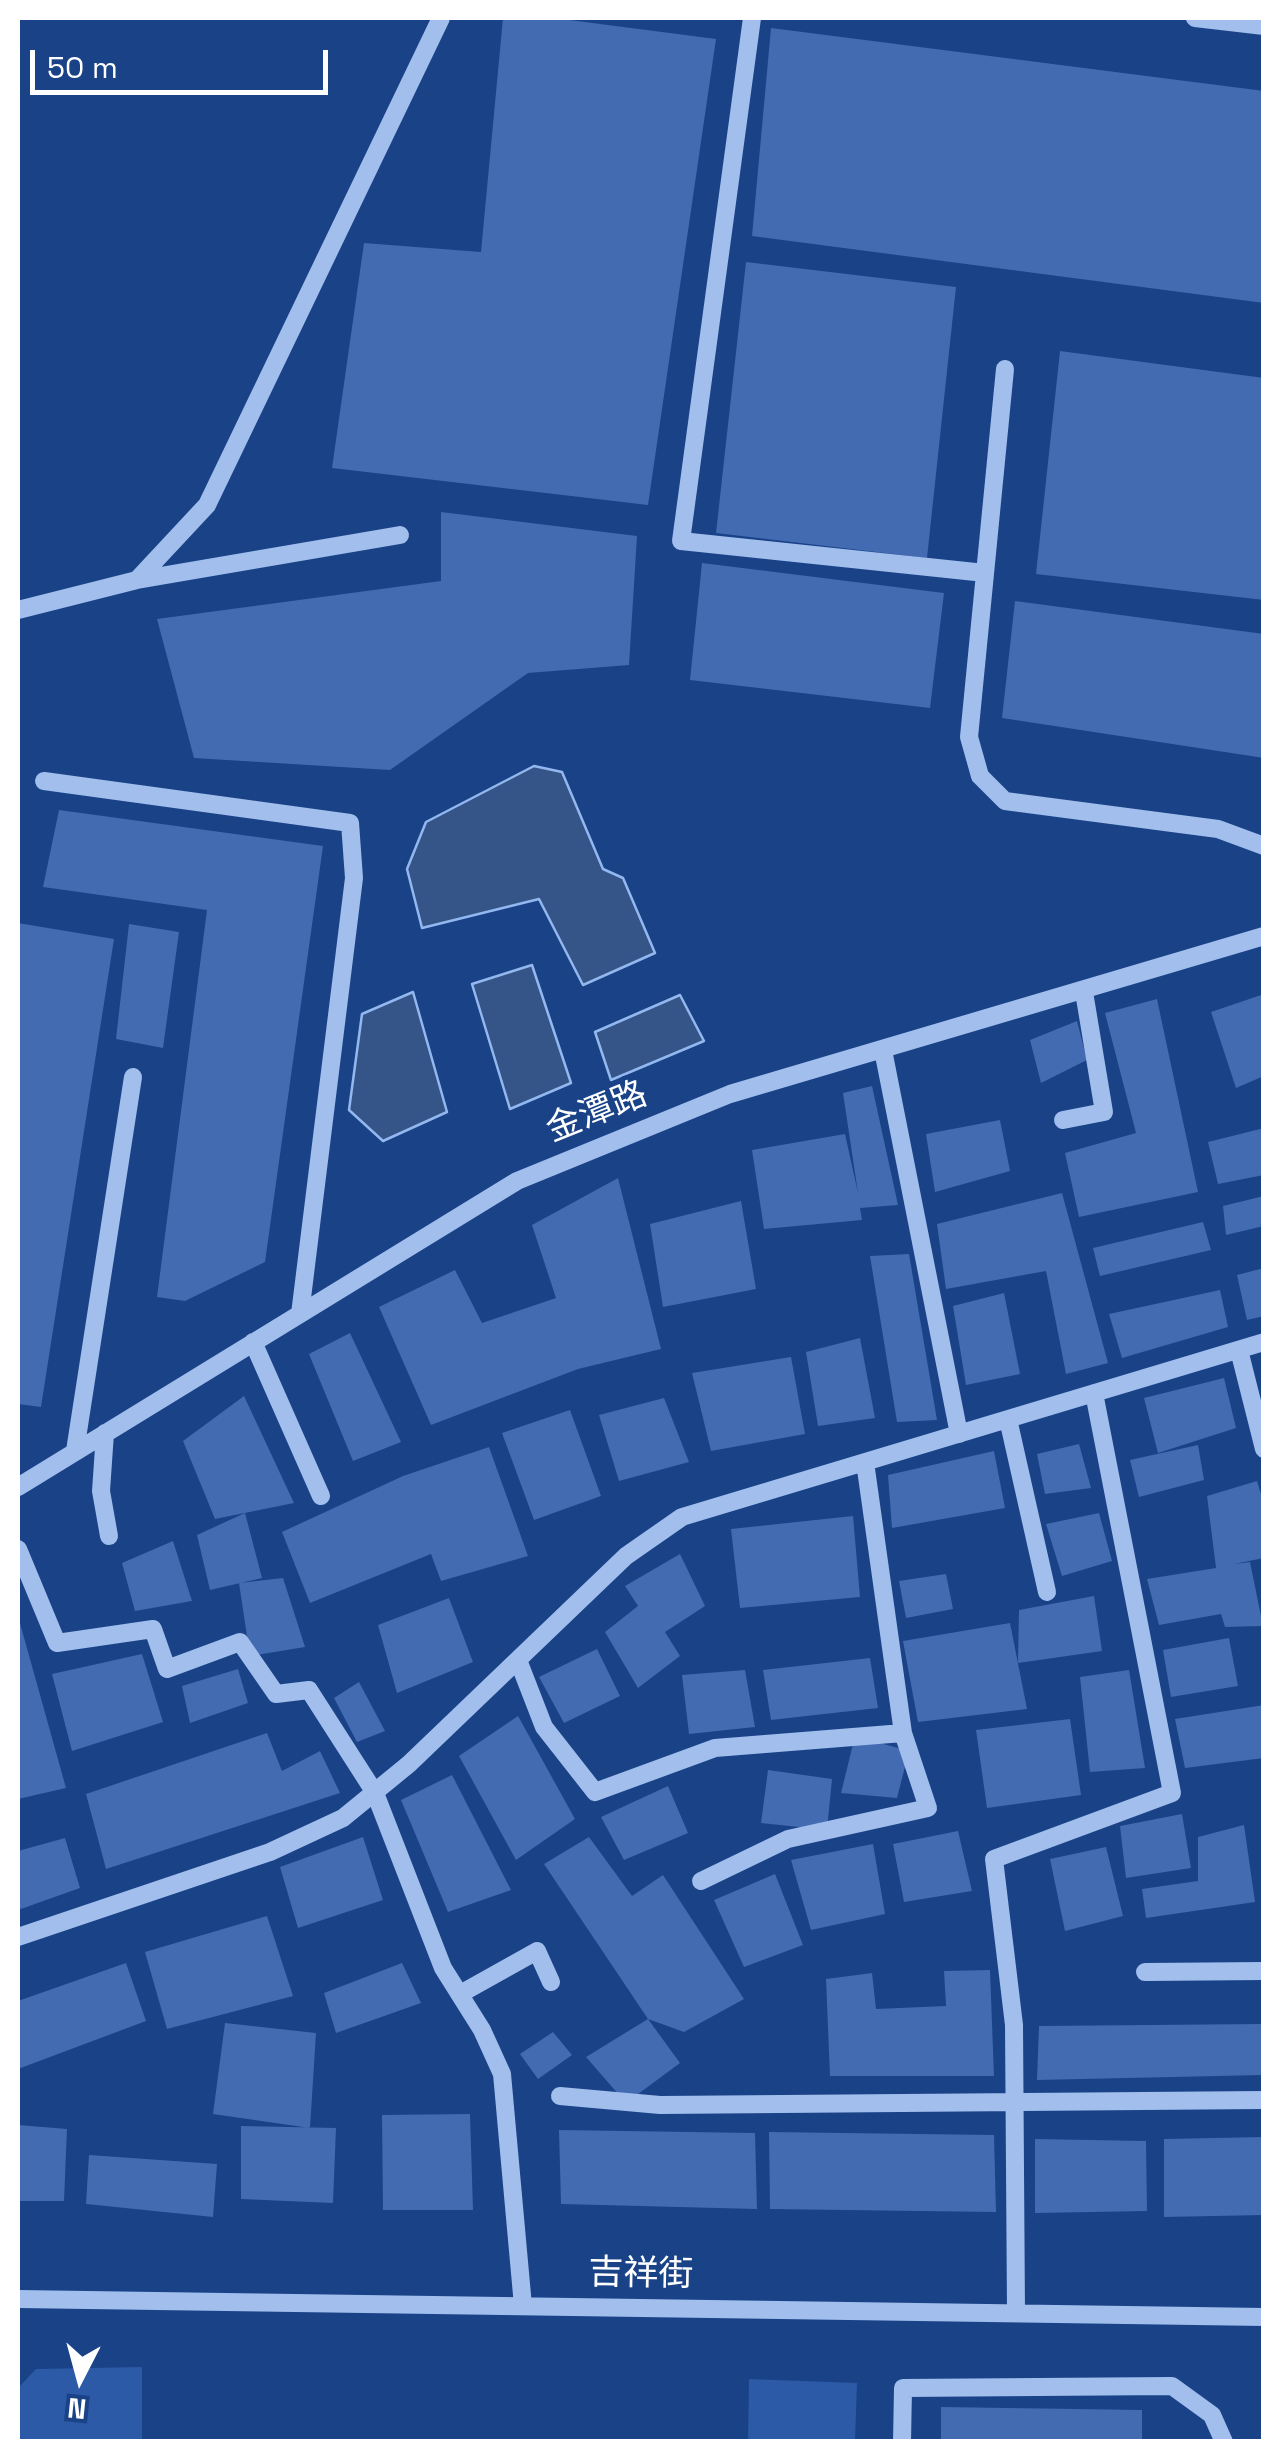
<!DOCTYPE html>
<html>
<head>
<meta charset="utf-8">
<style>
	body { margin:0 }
	#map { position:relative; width:1281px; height:2459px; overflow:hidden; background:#194287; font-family:"Space Grotesk",sans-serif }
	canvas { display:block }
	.frame { position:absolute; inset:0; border:20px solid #fff; pointer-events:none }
	.north { position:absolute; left:30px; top:2329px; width:100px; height:100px; -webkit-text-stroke:8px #194287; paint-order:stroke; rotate:186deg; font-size:28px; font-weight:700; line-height:40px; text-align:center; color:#fff }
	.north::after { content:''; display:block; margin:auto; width:35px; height:45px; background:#fff; clip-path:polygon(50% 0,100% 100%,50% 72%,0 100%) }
	.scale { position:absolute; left:30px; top:50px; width:298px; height:45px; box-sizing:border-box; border:5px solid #fff; border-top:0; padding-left:12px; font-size:30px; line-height:35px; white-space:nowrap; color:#fff; -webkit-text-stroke:8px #194287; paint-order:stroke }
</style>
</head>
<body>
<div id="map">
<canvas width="1281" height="2459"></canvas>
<div class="frame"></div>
<div class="north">N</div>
<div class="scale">50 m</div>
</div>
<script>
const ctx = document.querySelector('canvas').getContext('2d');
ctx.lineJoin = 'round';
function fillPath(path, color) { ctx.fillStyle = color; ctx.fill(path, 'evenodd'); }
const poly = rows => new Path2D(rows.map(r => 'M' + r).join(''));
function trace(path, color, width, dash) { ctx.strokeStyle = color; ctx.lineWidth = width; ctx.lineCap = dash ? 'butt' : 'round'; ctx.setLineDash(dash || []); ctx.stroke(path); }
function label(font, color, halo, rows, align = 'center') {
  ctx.font = font + ' "Space Grotesk","Noto Sans SC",sans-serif'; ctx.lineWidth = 9; ctx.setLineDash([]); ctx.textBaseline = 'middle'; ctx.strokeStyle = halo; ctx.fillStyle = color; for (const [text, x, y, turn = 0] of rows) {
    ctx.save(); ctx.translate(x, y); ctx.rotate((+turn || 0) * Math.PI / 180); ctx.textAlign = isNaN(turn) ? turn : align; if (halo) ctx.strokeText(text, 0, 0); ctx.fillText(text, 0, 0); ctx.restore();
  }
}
fillPath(poly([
	[142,2367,142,2441,18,2441,18,2388,36,2369],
	[749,2379,857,2383,855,2441,748,2441]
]), '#2c5aa6');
const water = poly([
	[534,766,562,772,603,869,623,878,655,953,583,985,539,899,422,928,407,869,426,822,534,766],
	[532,965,571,1083,510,1109,472,984,532,965],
	[413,992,447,1112,383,1141,349,1110,362,1014,413,992],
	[680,995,704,1041,611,1080,595,1032,680,995]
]);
fillPath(water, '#355487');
trace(water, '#93b8ef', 2.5);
fillPath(poly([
	[503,18,554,18,716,39,648,505,332,468,364,243,481,252],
	[771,28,1264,91,1264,303,752,236],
	[746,262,956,287,927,558,716,533],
	[1060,351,1264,378,1264,600,1036,574],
	[441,512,637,536,629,665,528,673,390,770,194,758,157,619,441,581],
	[702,563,944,593,930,708,690,680],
	[1015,601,1264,634,1264,758,1002,718],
	[59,810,323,846,265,1262,185,1301,157,1297,207,910,43,887],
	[18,923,114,939,41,1407,18,1404],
	[129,924,179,932,163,1048,116,1039],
	[1264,994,1264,1076,1236,1088,1211,1012],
	[1157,999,1198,1192,1079,1217,1065,1153,1136,1133,1105,1013],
	[1077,1021,1087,1060,1041,1083,1030,1040],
	[872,1086,898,1205,860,1208,862,1220,764,1229,752,1150,845,1134,858,1193,843,1093],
	[1000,1120,1010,1171,935,1192,926,1134],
	[1264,1128,1264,1175,1218,1184,1208,1142],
	[618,1178,661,1349,578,1369,431,1425,379,1307,455,1270,482,1323,556,1298,532,1225],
	[1062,1193,1108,1363,1066,1374,1046,1271,946,1289,937,1224],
	[1264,1196,1264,1226,1226,1235,1223,1206],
	[741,1201,756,1289,663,1307,650,1224],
	[1203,1222,1211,1250,1100,1276,1093,1248],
	[909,1254,937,1420,897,1422,870,1256],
	[1264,1268,1264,1316,1247,1320,1237,1275],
	[1220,1290,1228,1327,1122,1358,1109,1314],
	[1004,1293,1020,1374,966,1385,953,1306],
	[350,1333,401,1442,353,1461,309,1354],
	[860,1338,875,1418,818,1426,806,1352],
	[791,1357,805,1434,711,1451,692,1373],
	[1224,1378,1236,1428,1158,1453,1144,1398],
	[244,1396,294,1503,215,1519,183,1441],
	[664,1398,689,1462,619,1481,599,1415],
	[570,1410,601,1496,534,1520,502,1433],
	[1079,1444,1091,1488,1045,1494,1037,1454],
	[1198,1445,1204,1480,1139,1497,1130,1460],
	[489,1447,528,1556,441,1581,431,1554,310,1603,282,1532,403,1476],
	[994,1451,1005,1508,892,1528,888,1475],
	[1257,1481,1264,1504,1264,1558,1234,1564,1250,1562,1263,1626,1225,1627,1221,1614,1159,1625,1147,1579,1216,1568,1207,1496],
	[245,1513,262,1578,210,1590,197,1535],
	[1099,1513,1112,1561,1062,1576,1046,1524],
	[853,1516,860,1597,740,1608,731,1529],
	[173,1541,192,1601,135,1611,122,1563],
	[680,1554,705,1606,665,1632,680,1656,638,1688,605,1632,638,1606,625,1586],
	[946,1574,953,1609,906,1618,899,1581],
	[283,1578,305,1647,250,1656,239,1583],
	[1094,1596,1102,1651,1018,1663,1019,1610],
	[449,1598,473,1662,397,1693,378,1625],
	[18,1616,66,1788,18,1799],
	[1010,1623,1027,1709,918,1722,903,1641],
	[1229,1638,1238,1686,1171,1697,1163,1650],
	[597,1649,620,1696,564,1723,539,1677],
	[142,1654,163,1722,72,1751,52,1674],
	[870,1658,878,1708,771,1720,763,1670],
	[238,1669,248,1703,190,1723,182,1686],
	[745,1670,755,1727,689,1734,682,1675],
	[1129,1670,1145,1768,1090,1772,1080,1677],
	[359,1682,385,1731,357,1742,334,1698],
	[1264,1705,1264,1758,1185,1768,1175,1719],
	[518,1716,575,1819,516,1860,459,1756],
	[1070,1719,1081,1795,987,1808,976,1730],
	[267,1733,282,1771,320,1751,340,1793,106,1869,86,1794],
	[855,1736,909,1751,897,1798,841,1793],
	[768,1770,832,1779,827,1830,761,1823],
	[452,1775,511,1890,448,1912,401,1800],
	[668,1786,688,1833,624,1860,601,1817],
	[1182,1814,1191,1868,1126,1878,1120,1826],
	[1244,1825,1255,1902,1146,1918,1142,1889,1198,1881,1198,1837],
	[958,1831,972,1891,904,1902,893,1844],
	[363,1837,383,1900,298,1928,280,1867],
	[589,1837,632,1896,663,1875,744,1999,684,2032,648,2019,544,1864],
	[65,1838,80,1888,18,1910,18,1851],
	[873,1844,885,1914,811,1930,791,1860],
	[1106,1847,1123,1916,1065,1931,1050,1859],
	[775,1874,803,1945,744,1967,714,1900],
	[267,1916,293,1996,167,2029,145,1952],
	[126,1963,146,2021,18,2069,18,2001],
	[402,1963,421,2003,336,2033,324,1993],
	[990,1970,994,2076,830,2076,826,1979,872,1973,876,2009,946,2006,944,1971],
	[648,2019,680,2063,626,2103,586,2057],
	[225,2023,316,2033,310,2128,213,2114],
	[1261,2024,1263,2075,1037,2080,1039,2026],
	[553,2032,572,2055,538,2079,520,2054],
	[470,2114,473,2210,383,2210,382,2115],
	[18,2125,67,2129,64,2201,18,2201],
	[241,2126,336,2128,333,2203,241,2199],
	[559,2130,755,2133,757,2209,561,2204],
	[769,2132,994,2135,996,2212,770,2209],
	[1264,2137,1264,2215,1164,2217,1164,2139],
	[1035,2139,1146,2141,1147,2211,1035,2213],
	[89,2155,217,2164,213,2217,86,2204],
	[941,2407,1142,2410,1142,2442,941,2442]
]), '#426bb1');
trace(poly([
	[752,18,681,541,985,573],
	[1195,18,1264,26],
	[1005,369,969,737,980,776,1005,801,1218,829,1264,846],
	[137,580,400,535],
	[18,610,137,580,207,505,441,18],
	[44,781,350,823,354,878,300,1314],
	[883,1050,959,1434],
	[1063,1120,1104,1112,1084,992],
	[253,1342,321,1496],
	[1239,1350,1264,1449],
	[1008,1419,1047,1592],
	[105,1433,101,1491,109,1536],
	[75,1451,133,1077],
	[18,1487,517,1181,730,1094,1264,936],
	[18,1549,57,1643,153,1629,167,1669,240,1642,276,1694,309,1690,375,1793,443,1968,482,2030,502,2074,523,2306],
	[518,1660,544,1727,595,1792,715,1748,903,1733,865,1462],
	[701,1881,788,1839,928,1808,903,1733],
	[18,1937,270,1852,343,1818,409,1764,626,1556,682,1517,1264,1342],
	[1145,1972,1264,1971],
	[460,1994,537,1951,551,1982],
	[560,2096,660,2105,1264,2100],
	[18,2299,1264,2317],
	[1016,2313,1014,2025,994,1859,1172,1793,1094,1393],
	[902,2442,903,2388,1172,2386,1212,2415,1224,2442]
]), '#a1beed', 18);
label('35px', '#fff', '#194287', [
	["金潭路",597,1113,-22],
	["吉祥街",641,2275,1]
]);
</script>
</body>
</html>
